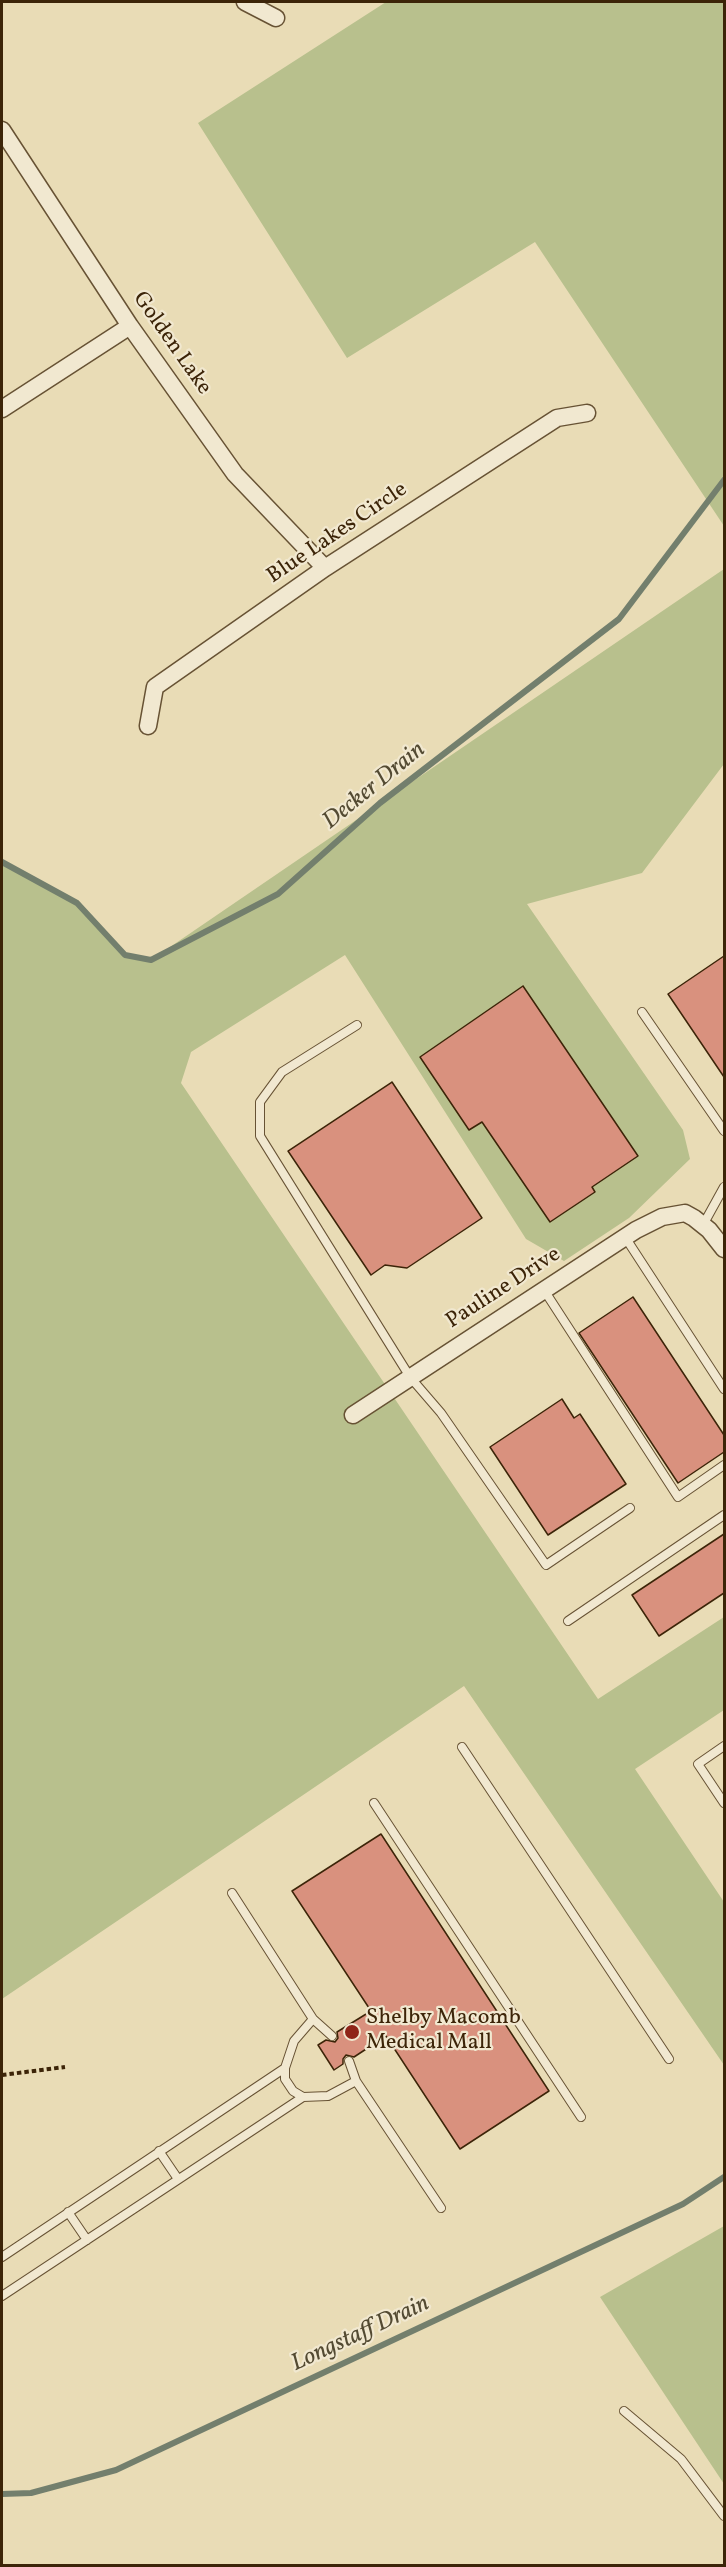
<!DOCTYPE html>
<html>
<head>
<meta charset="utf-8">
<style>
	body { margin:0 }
	#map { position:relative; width:726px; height:2567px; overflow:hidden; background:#e9dcb6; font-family:Vollkorn,serif }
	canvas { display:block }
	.frame { position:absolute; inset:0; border:3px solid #3c2408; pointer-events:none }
</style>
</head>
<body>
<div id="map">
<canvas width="726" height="2567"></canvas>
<div class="frame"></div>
</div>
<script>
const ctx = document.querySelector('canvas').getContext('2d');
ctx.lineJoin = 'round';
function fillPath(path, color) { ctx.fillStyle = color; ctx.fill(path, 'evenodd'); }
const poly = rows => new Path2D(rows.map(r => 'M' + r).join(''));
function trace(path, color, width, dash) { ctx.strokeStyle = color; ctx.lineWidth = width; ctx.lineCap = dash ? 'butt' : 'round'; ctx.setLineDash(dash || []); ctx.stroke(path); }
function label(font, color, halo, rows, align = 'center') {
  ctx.font = font + ' Vollkorn,serif'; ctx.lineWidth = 4.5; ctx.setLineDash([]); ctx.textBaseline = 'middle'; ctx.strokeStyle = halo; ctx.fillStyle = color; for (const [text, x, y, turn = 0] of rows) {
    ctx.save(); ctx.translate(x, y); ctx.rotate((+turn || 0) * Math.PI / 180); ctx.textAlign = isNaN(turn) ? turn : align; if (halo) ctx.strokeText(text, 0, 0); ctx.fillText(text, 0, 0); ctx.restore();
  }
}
fillPath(poly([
	[386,2,724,2,724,526,535,242,347,358,198,123],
	[724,569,724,764,642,873,527,904,683,1130,690,1159,629,1218,564,1261,526,1239,345,955,191,1052,181,1083,598,1699,724,1617,724,1710,635,1769,724,1902,724,2065,464,1686,2,1999,2,862,77,903,125,955,151,960],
	[724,2226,724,2484,600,2297]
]), '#b8c08d');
trace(poly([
	[2,862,77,903,125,955,151,960,278,894,380,803,619,619,724,480],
	[2,2494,31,2493,116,2470,683,2204,724,2177]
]), '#737f6d', 6);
const building = poly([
	[724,956,724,1077,668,994,724,956],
	[523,986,638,1156,592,1187,595,1192,550,1222,482,1122,469,1130,420,1057,523,986],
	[392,1082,482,1218,407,1268,385,1265,371,1275,288,1151,392,1082],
	[633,1297,724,1435,724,1452,678,1483,579,1333,633,1297],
	[562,1399,574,1418,580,1414,626,1484,548,1535,490,1447,562,1399],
	[724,1534,724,1593,659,1636,632,1595,724,1534],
	[381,1834,549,2091,460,2149,386,2036,354,2057,346,2055,343,2059,343,2064,334,2070,318,2045,326,2040,335,2042,338,2038,337,2032,371,2011,292,1891,381,1834]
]);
fillPath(building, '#d9917e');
trace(building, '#3c2408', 1.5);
const service = poly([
	[642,1012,724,1131],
	[357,1025,282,1072,260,1102,260,1136,410,1377,441,1413,546,1565,630,1508],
	[703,1225,724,1187],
	[625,1237,724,1389],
	[544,1290,678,1497,724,1465],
	[568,1621,724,1515],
	[724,1746,698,1764,724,1803],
	[462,1747,669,2059],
	[374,1803,581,2117],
	[232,1893,313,2019,332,2036],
	[349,2061,356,2081,441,2208],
	[285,2068,285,2079,293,2091,303,2097],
	[159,2151,178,2179],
	[68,2212,87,2240],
	[2,2257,285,2068,294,2041,313,2019],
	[2,2296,303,2097,328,2096,356,2081],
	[624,2411,681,2459,724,2516]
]);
const minor = poly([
	[245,2,276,18],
	[2,130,130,326,235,474,325,568],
	[2,409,130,326],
	[148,726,155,687,325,568,557,418,587,413],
	[353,1415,636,1230,662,1217,685,1213,694,1218,709,1230,724,1249]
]);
trace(service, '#675234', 10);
trace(minor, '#675234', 19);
trace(poly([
	[2,2075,65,2067]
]), '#3c2408', 4, [4.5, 3]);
trace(service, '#f1e8d0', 8);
trace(minor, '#f1e8d0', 16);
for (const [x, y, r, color] of [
	[352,2032,8,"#8f2418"]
]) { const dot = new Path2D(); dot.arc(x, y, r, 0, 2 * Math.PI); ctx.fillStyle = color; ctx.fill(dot); trace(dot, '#f1e8d0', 2); }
label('22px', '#3c2408', '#f1e8d0', [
	["Golden Lake",171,344,55],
	["Blue Lakes Circle",338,534,-34],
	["Pauline Drive",504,1289,-33]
]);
label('22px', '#3c2408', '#f1e8d0', [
	["Shelby Macomb",366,2019],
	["Medical Mall",366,2044]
], 'left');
label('italic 24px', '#534a32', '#f1e8d0', [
	["Decker Drain",375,787,-39],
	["Longstaff Drain",361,2335,-25]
]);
</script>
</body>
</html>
